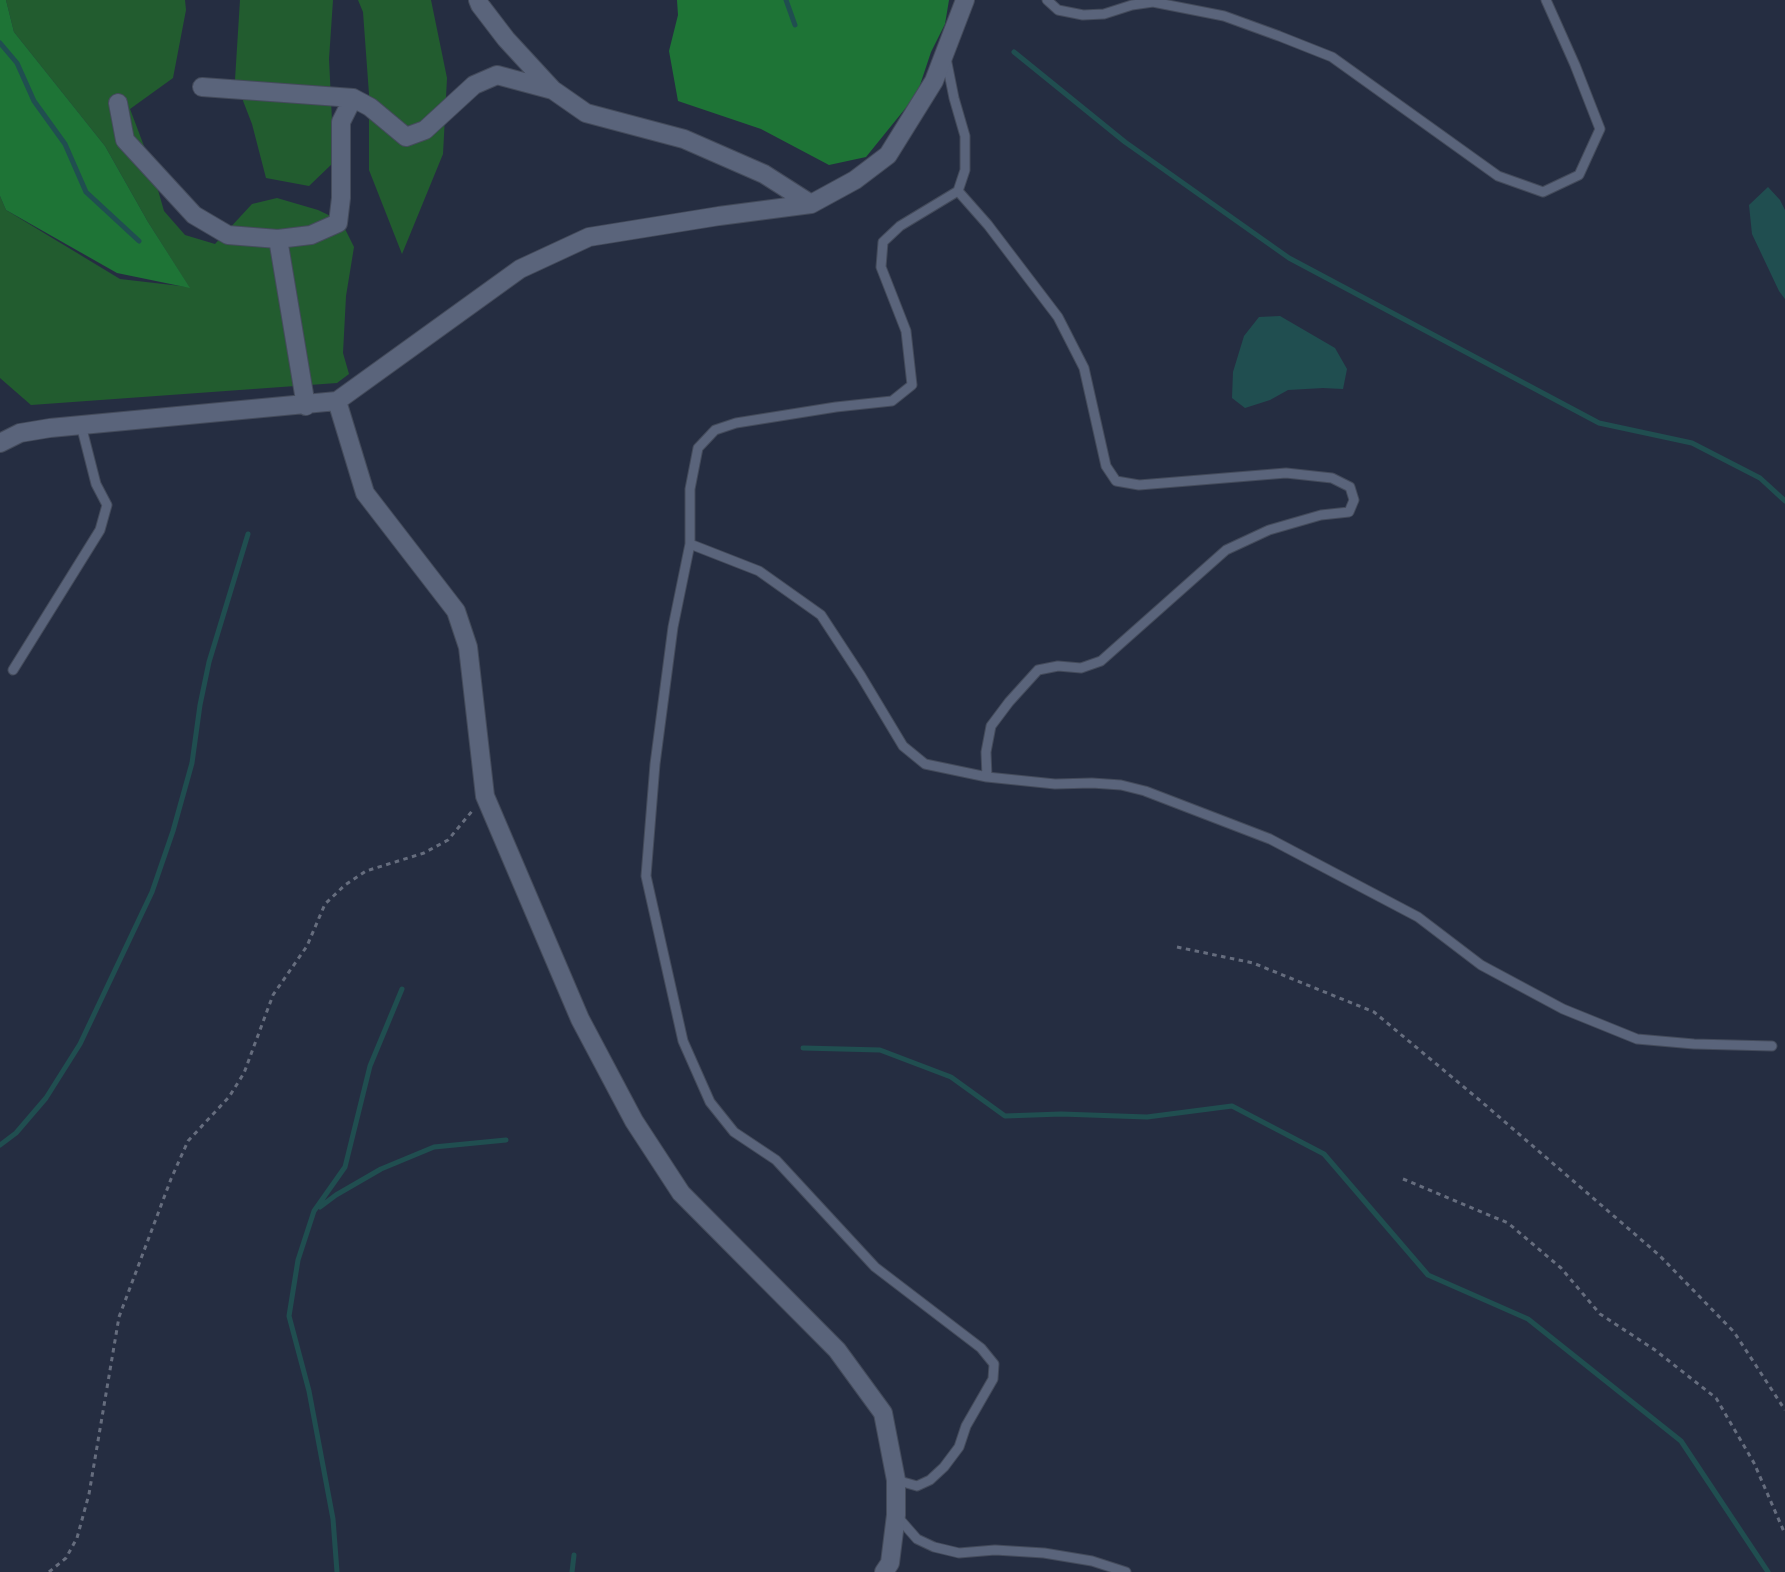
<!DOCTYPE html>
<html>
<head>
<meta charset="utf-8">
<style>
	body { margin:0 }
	canvas { display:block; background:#252d41 }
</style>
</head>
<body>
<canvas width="1785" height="1572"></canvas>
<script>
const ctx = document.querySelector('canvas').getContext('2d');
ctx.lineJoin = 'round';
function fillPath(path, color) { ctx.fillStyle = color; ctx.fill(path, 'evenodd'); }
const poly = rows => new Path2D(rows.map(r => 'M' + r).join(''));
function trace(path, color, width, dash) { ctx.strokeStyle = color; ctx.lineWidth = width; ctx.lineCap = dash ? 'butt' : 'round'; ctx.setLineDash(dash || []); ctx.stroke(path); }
fillPath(poly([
	[6,0,185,0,186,10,173,78,130,109,150,162,164,211,185,235,215,244,252,204,277,198,318,210,341,221,354,247,346,296,343,353,349,374,337,383,31,405,0,378,0,196,6,210,120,279,189,287,148,222,105,146,14,32],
	[240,0,333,0,329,59,334,162,309,186,266,178,252,124,235,80],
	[358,0,431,0,447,78,443,154,402,254,369,170,369,94,363,12]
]), '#225c2f');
fillPath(poly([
	[0,0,6,0,14,32,105,146,148,222,190,288,117,273,6,210,0,196],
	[677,0,949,0,945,24,931,52,917,94,866,157,829,165,761,129,678,101,669,51,678,15]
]), '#1e7436');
fillPath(poly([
	[1768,187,1780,200,1785,210,1785,299,1779,291,1752,234,1749,205],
	[1280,316,1335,348,1347,369,1343,389,1323,388,1288,390,1270,400,1245,408,1232,398,1233,372,1244,336,1259,317]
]), '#204e50');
trace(poly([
	[786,0,795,25],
	[0,43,17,63,34,101,65,144,86,192,139,241],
	[1014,52,1125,142,1289,258,1599,423,1692,443,1760,478,1785,501],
	[803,1048,880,1050,951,1077,1005,1116,1061,1114,1147,1117,1232,1106,1324,1154,1428,1275,1528,1319,1681,1441,1768,1572],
	[0,1145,16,1133,46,1098,80,1044,152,892,173,831,192,763,200,705,209,662,248,534],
	[320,1207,336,1195,381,1169,434,1147,506,1140],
	[337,1572,333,1519,309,1391,289,1316,298,1260,314,1211,345,1167,370,1066,402,989],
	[572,1572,574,1555]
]), '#204e50', 5);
const lane = poly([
	[1047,0,1058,10,1083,15,1104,14,1132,5,1153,2,1224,16,1279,36,1332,57,1498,176,1543,192,1579,175,1600,129,1575,65,1546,0],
	[958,191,988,225,1058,317,1084,368,1106,466,1116,481,1139,485,1286,473,1332,478,1350,487,1354,500,1349,512,1321,515,1269,530,1226,550,1101,661,1081,668,1058,666,1038,670,1009,702,991,726,986,752,987,777],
	[690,544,759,571,821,615,861,676,903,746,925,764,987,777,1055,784,1092,783,1121,785,1145,791,1270,839,1418,917,1481,965,1563,1009,1637,1039,1694,1044,1772,1046],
	[13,670,100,530,107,505,96,484,81,425],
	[896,1480,917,1486,930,1480,944,1467,959,1447,966,1426,993,1379,994,1364,981,1348,875,1267,776,1160,734,1132,710,1102,683,1041,646,876,655,764,673,627,690,544,690,489,698,448,715,430,736,423,836,407,892,401,912,385,906,331,881,267,883,242,900,226,958,191,965,170,965,136,954,98,946,58],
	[896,1515,917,1539,934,1547,959,1553,995,1550,1044,1553,1092,1561,1126,1572]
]);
const street = poly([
	[478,0,480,5,506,39,553,90,586,113,684,139,764,174,811,204],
	[202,87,353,98,370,107,406,137,425,130,474,85,497,75,553,90],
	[118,103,125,140,194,215,228,235,278,239,311,235,338,223,341,198,341,122,353,98],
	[278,239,306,406],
	[337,401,365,493,456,611,468,647,485,796,580,1019,634,1121,681,1193,837,1350,883,1413,896,1480,896,1515,890,1563,884,1572],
	[0,443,20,433,50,428,337,401,520,269,589,237,719,216,811,204,855,180,888,155,934,81,965,0]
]);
trace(lane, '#444b5b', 11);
trace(street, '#444b5b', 20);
trace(poly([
	[1177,947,1253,963,1374,1012,1483,1103,1659,1255,1734,1332,1785,1410],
	[1403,1179,1508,1223,1561,1268,1600,1314,1655,1350,1716,1398,1754,1463,1785,1534],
	[49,1572,66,1558,77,1538,89,1494,119,1317,171,1179,188,1141,229,1097,244,1073,273,995,307,946,325,904,345,885,366,871,424,853,448,840,473,810]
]), '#666d7e', 3, [4.5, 4.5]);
trace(lane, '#5a647b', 9);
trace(street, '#5a647b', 18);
</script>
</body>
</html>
